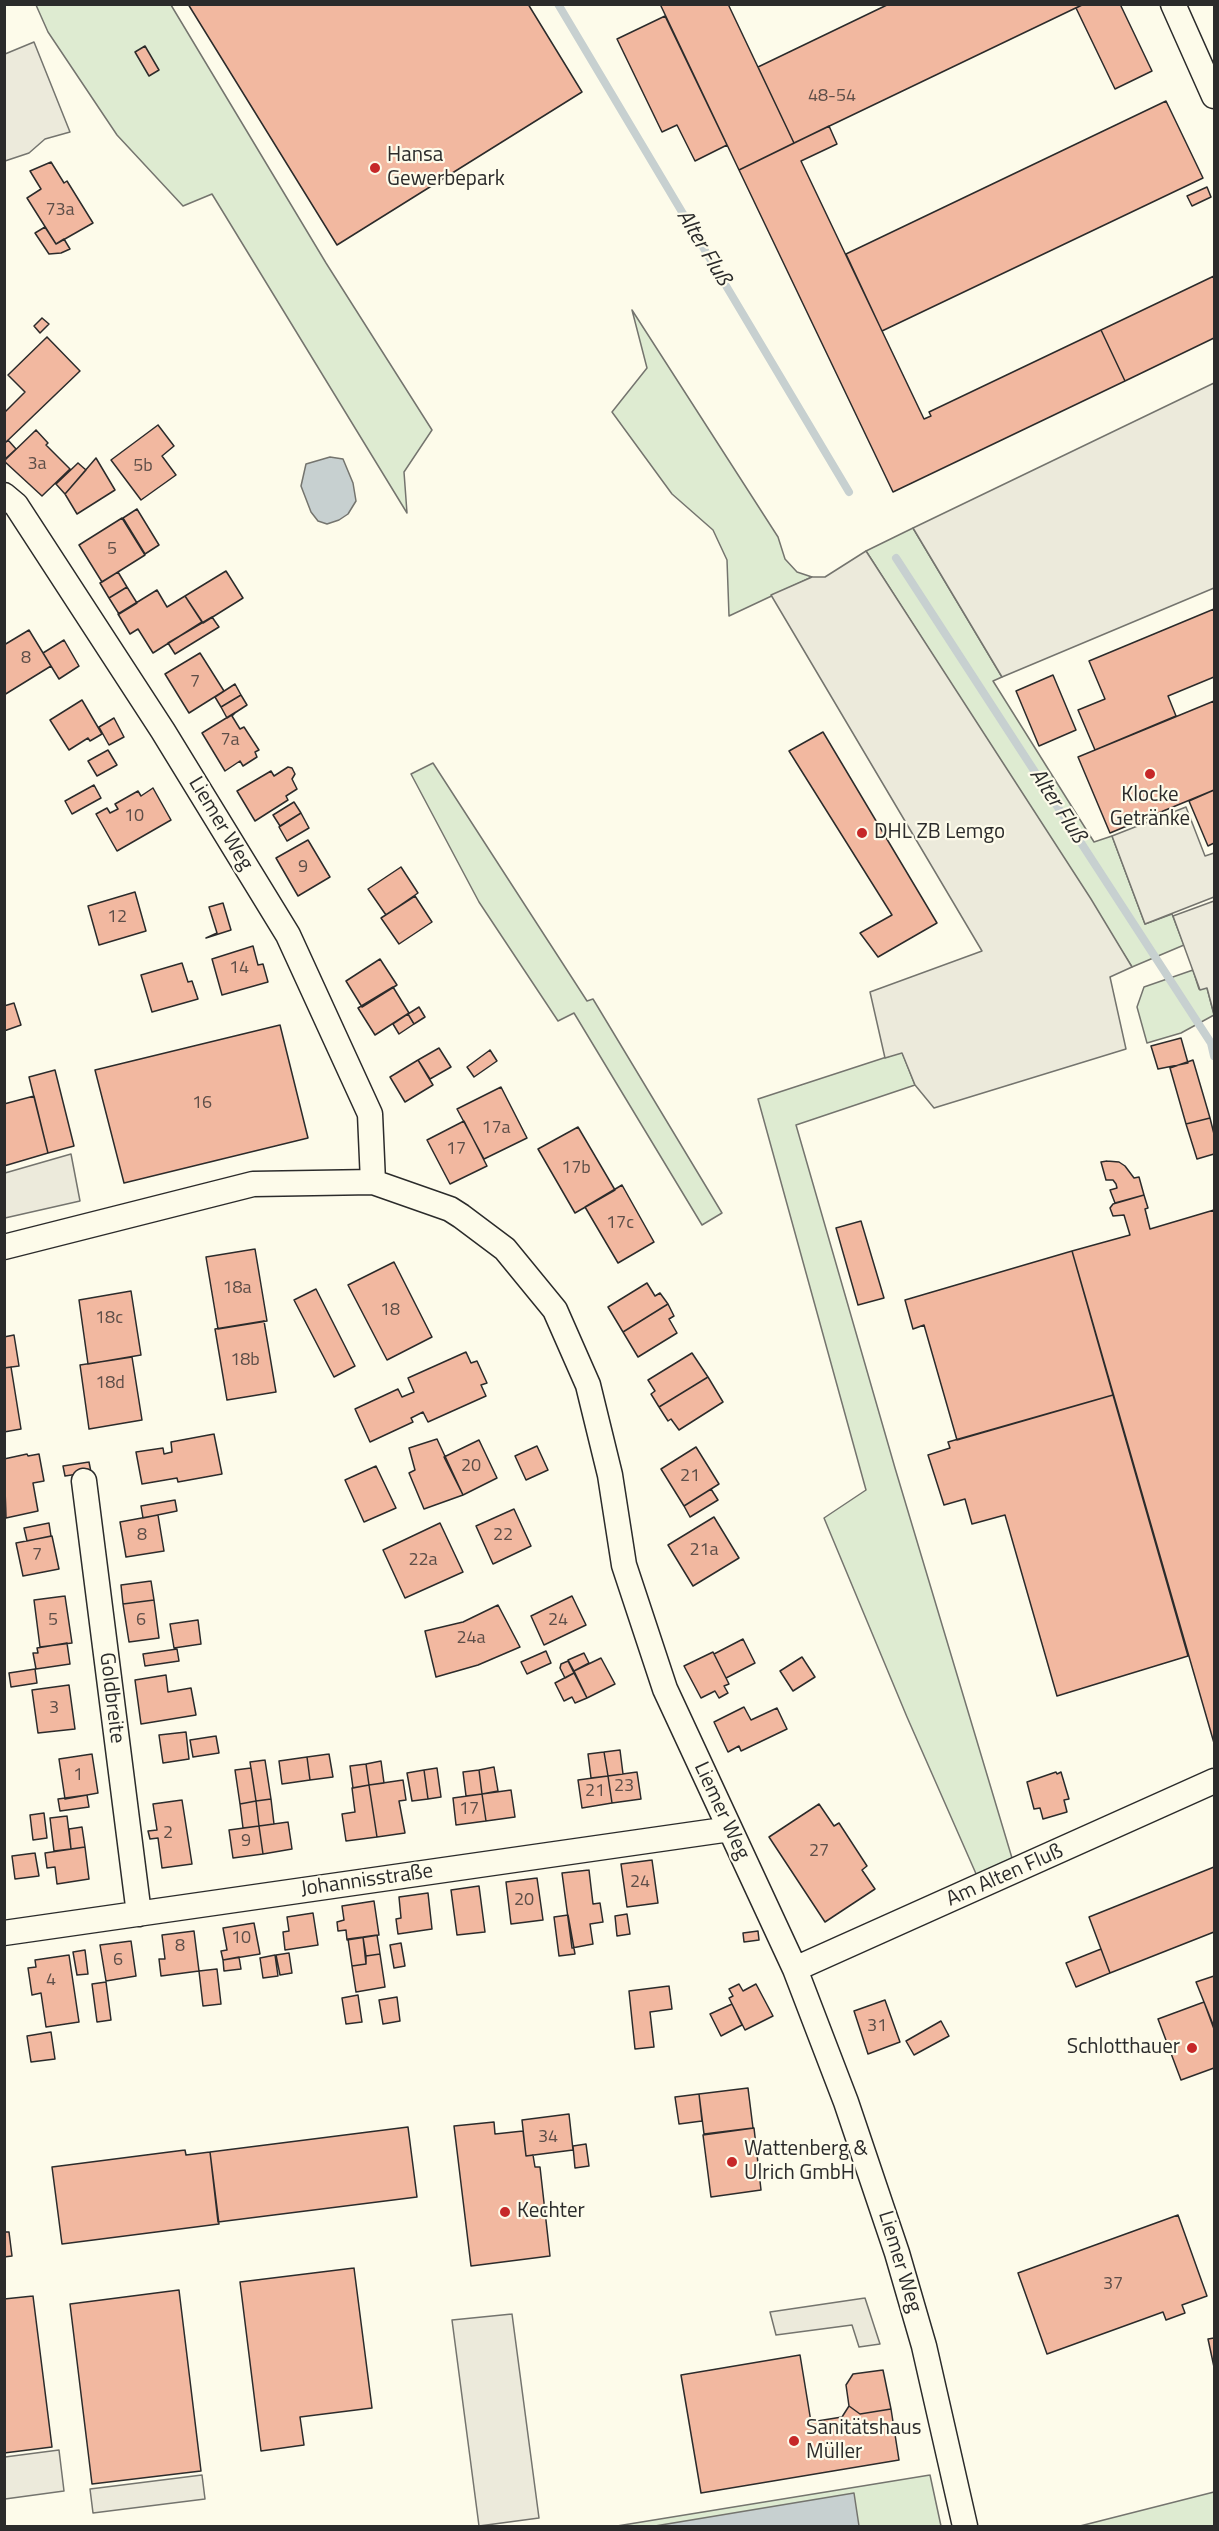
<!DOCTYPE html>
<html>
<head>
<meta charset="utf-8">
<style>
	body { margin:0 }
	#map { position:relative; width:1219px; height:2531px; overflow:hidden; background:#fdfbea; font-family:"Titillium Web",sans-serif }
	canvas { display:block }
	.frame { position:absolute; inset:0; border:6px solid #2b2b2b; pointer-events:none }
</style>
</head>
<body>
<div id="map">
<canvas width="1219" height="2531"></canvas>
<div class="frame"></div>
</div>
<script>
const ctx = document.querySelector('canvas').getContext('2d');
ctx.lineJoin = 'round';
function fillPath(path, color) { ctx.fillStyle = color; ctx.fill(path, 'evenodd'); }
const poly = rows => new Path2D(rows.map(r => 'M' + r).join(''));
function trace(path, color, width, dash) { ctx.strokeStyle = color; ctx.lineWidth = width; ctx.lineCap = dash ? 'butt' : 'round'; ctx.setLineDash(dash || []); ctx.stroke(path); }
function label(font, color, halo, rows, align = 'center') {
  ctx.font = font + ' "Titillium Web",sans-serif'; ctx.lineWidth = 4.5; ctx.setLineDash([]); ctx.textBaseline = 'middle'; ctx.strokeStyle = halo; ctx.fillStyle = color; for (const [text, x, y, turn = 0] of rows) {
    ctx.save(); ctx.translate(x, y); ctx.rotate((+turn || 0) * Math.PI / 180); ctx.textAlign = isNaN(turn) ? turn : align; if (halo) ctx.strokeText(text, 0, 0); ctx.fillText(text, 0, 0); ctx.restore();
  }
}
const green = poly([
	[36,5,171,5,326,263,432,430,404,472,407,513,212,194,183,206,117,135,48,32,36,5],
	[632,310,778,537,785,559,797,572,812,577,729,616,727,560,713,530,672,494,612,412,647,368,632,310],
	[913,528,1002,677,993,681,1094,842,1112,836,1145,924,1172,914,1184,945,1132,967,866,551,913,528],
	[433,763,587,1001,593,999,722,1213,702,1225,574,1013,558,1021,479,902,411,774,433,763],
	[1193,970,1199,989,1207,988,1214,1015,1181,1033,1147,1043,1137,1007,1144,987,1193,970],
	[902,1052,915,1085,796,1125,895,1468,1012,1858,977,1876,907,1717,824,1518,866,1490,758,1099,902,1052],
	[930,2475,941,2526,617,2526,930,2475],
	[1214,2492,1214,2526,1080,2526,1214,2492]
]);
fillPath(green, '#deebd1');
trace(green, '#74746e', 1.5);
const parking = poly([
	[34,42,70,132,45,139,29,153,5,161,5,54,34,42],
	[1214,383,1214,588,1002,677,913,528,1214,383],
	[866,551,1091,899,1132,967,1110,977,1126,1049,934,1108,915,1085,902,1053,885,1058,870,992,982,951,771,595,812,577,825,577,866,551],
	[1186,807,1205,856,1214,853,1214,897,1145,924,1112,836,1186,807],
	[1214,901,1214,1014,1207,988,1200,990,1173,916,1214,901],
	[71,1154,80,1201,5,1218,5,1173,71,1154],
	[865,2298,880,2344,859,2347,852,2325,776,2335,770,2312,865,2298],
	[512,2314,539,2518,479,2526,452,2320,512,2314],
	[59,2450,64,2491,5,2499,5,2457,59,2450],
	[202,2475,205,2499,93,2513,90,2489,202,2475]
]);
fillPath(parking, '#eceadb');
trace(parking, '#74746e', 1.5);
const water = poly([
	[330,457,343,459,353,483,356,501,348,514,339,520,327,524,318,521,311,512,301,486,306,464,330,457],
	[854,2493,859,2526,655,2526,854,2493]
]);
fillPath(water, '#c7d0d0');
trace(water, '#74746e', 1.5);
trace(poly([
	[558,4,849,492],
	[896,558,1211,1043,1214,1056]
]), '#c7d0d0', 8);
const building = poly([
	[188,4,528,4,582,92,337,245,188,4],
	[660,4,728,4,794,143,739,170,660,4],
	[889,4,1084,4,794,143,758,67,889,4],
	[1084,4,1120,4,1152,71,1115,89,1076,8,1084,4],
	[665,16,727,145,695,161,677,125,662,132,617,39,665,16],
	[145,46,159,70,149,76,135,52,145,46],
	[1166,101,1203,178,882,331,846,254,1166,101],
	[829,126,837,144,801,161,924,419,931,416,929,412,1101,330,1125,381,893,492,739,170,829,126],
	[51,162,64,183,67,181,93,223,56,244,27,198,41,189,30,171,51,162],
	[1207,187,1211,197,1192,206,1187,196,1207,187],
	[45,227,56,244,64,239,70,249,61,253,49,254,35,233,45,227],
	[1214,276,1214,338,1125,381,1101,330,1214,276],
	[42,318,49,324,40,333,34,326,42,318],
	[47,337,80,371,4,444,4,413,25,392,8,375,47,337],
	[158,425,174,446,162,456,176,475,141,500,111,460,158,425],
	[36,430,48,443,46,445,70,469,42,496,4,461,36,430],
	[8,440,16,449,4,460,4,444,8,440],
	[96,458,115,490,77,514,65,494,96,458],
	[78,463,86,470,65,494,56,484,78,463],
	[137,509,159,545,145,554,123,518,137,509],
	[122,518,145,555,102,582,79,545,122,518],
	[226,571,243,598,203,623,185,596,226,571],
	[118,572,127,587,109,598,100,583,118,572],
	[127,587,137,603,119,614,109,598,127,587],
	[157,590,167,607,185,596,202,622,153,653,138,629,130,634,118,614,157,590],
	[1214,609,1214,677,1168,696,1176,716,1095,750,1078,710,1105,699,1089,661,1214,609],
	[212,617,219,627,175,654,168,643,212,617],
	[29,630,51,666,4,695,4,645,29,630],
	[64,640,79,666,59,679,43,653,64,640],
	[200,653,224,691,189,713,165,674,200,653],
	[1053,675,1076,730,1039,746,1016,691,1053,675],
	[235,684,241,695,221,707,215,697,235,684],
	[241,695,247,705,227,718,221,707,241,695],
	[82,700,102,734,90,741,88,738,69,750,50,720,82,700],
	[1214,701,1214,790,1110,833,1078,757,1214,701],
	[236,712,232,716,240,729,244,727,259,750,255,752,257,757,243,766,240,761,225,771,202,733,236,712],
	[114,718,124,737,109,745,99,727,114,718],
	[823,732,937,923,878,957,860,933,892,915,789,751,823,732],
	[108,750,117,765,97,776,88,761,108,750],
	[288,767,292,768,295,774,292,779,297,789,286,796,288,800,255,821,237,791,271,771,274,776,288,767],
	[94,785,101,798,72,814,65,801,94,785],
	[153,788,171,820,117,851,96,814,107,808,110,813,118,809,115,804,138,791,141,796,153,788],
	[1214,790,1214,843,1208,846,1189,801,1214,790],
	[294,802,301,813,280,826,273,815,294,802],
	[301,813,309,828,287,841,279,827,301,813],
	[308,840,330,877,298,896,276,858,308,840],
	[401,867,418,893,386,915,368,889,401,867],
	[135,892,146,931,99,945,88,906,135,892],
	[415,896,432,922,399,944,381,918,415,896],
	[223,903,231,930,206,938,217,933,209,907,223,903],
	[253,946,258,965,263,964,268,982,222,995,212,959,253,946],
	[380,959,397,985,362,1007,346,981,380,959],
	[182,963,188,982,192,981,198,999,152,1012,141,975,182,963],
	[393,987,409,1013,375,1035,358,1008,393,987],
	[14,1003,21,1025,4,1031,4,1006,14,1003],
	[419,1007,425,1017,414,1024,408,1014,419,1007],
	[408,1014,414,1024,399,1034,393,1024,408,1014],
	[280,1025,308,1138,124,1183,95,1070,280,1025],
	[1181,1038,1188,1063,1158,1069,1151,1046,1181,1038],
	[439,1048,451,1067,430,1079,418,1060,439,1048],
	[490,1050,497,1061,474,1077,467,1067,490,1050],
	[418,1060,433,1085,405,1102,390,1077,418,1060],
	[1193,1060,1210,1118,1186,1124,1170,1068,1193,1060],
	[55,1070,74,1146,48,1153,29,1077,55,1070],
	[501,1087,527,1138,484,1159,457,1109,501,1087],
	[34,1096,48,1153,4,1166,4,1104,34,1096],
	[1210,1118,1214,1134,1214,1154,1197,1159,1186,1124,1210,1118],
	[464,1121,487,1166,450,1184,427,1140,464,1121],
	[578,1127,615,1190,575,1213,538,1149,578,1127],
	[1107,1161,1119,1162,1125,1166,1134,1178,1139,1177,1144,1195,1115,1203,1110,1190,1117,1188,1116,1184,1113,1180,1106,1180,1101,1162,1107,1161],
	[622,1185,654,1242,618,1263,585,1207,622,1185],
	[1144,1195,1148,1208,1145,1209,1150,1229,1214,1210,1214,1743,1072,1251,1130,1235,1124,1215,1113,1216,1110,1208,1113,1204,1144,1195],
	[861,1221,884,1298,858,1305,836,1228,861,1221],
	[255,1249,267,1321,218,1329,206,1257,255,1249],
	[1072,1251,1113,1395,957,1440,924,1325,913,1329,905,1300,1072,1251],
	[394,1262,432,1337,387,1360,348,1285,394,1262],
	[647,1283,655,1296,660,1293,668,1304,623,1332,608,1307,647,1283],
	[316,1289,355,1366,334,1377,294,1300,316,1289],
	[131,1291,141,1355,88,1364,79,1300,131,1291],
	[668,1304,674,1316,669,1319,677,1333,638,1357,623,1332,668,1304],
	[264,1321,276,1392,227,1400,215,1329,264,1321],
	[14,1335,19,1366,4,1368,4,1337,14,1335],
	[466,1352,471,1363,477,1361,487,1383,481,1385,486,1396,428,1422,423,1412,411,1418,413,1422,370,1442,355,1409,398,1389,402,1397,414,1392,408,1378,466,1352],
	[692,1353,708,1377,659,1407,651,1394,655,1391,648,1380,692,1353],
	[132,1357,142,1420,89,1429,80,1365,132,1357],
	[11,1367,21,1429,4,1432,4,1368,11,1367],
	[708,1377,723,1402,679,1430,671,1419,668,1421,659,1407,708,1377],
	[1113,1395,1188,1656,1057,1696,1005,1515,972,1524,965,1499,944,1505,928,1455,950,1448,948,1442,1113,1395],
	[214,1434,222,1474,178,1482,177,1478,142,1484,136,1452,163,1448,164,1454,172,1452,171,1442,214,1434],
	[437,1439,463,1495,424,1509,409,1473,415,1470,409,1448,437,1439],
	[479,1440,497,1478,463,1495,444,1457,479,1440],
	[537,1446,548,1470,526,1480,515,1456,537,1446],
	[696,1447,719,1484,684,1506,661,1469,696,1447],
	[27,1454,28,1456,39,1454,44,1481,33,1483,38,1511,6,1518,4,1459,27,1454],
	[89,1462,91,1472,65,1476,63,1466,89,1462],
	[376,1466,396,1508,364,1522,345,1480,376,1466],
	[711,1489,718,1500,690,1517,684,1506,711,1489],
	[175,1500,177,1511,143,1518,141,1506,175,1500],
	[514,1509,531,1546,493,1564,476,1526,514,1509],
	[158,1515,164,1551,126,1557,120,1522,158,1515],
	[714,1517,739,1558,693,1586,668,1545,714,1517],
	[49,1523,51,1536,27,1541,24,1528,49,1523],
	[440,1523,463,1572,405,1598,383,1550,440,1523],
	[52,1536,59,1569,23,1576,16,1543,52,1536],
	[151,1581,154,1600,123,1604,121,1585,151,1581],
	[65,1596,72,1643,40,1647,34,1600,65,1596],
	[572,1596,586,1625,544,1645,531,1616,572,1596],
	[154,1600,159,1638,129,1642,123,1604,154,1600],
	[498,1605,520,1647,478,1665,436,1677,425,1631,463,1622,498,1605],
	[198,1620,201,1644,174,1648,170,1624,198,1620],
	[743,1639,755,1663,726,1678,714,1654,743,1639],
	[67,1643,70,1664,36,1669,33,1653,38,1653,37,1648,67,1643],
	[177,1649,179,1661,145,1666,143,1654,177,1649],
	[546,1651,551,1663,527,1674,521,1662,546,1651],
	[713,1652,729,1684,724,1686,728,1693,719,1698,715,1691,701,1698,684,1666,713,1652],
	[584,1653,589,1663,574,1671,568,1660,584,1653],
	[802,1657,815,1677,793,1691,780,1671,802,1657],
	[601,1658,615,1684,587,1698,574,1671,601,1658],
	[568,1661,574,1673,565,1678,560,1668,561,1664,568,1661],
	[35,1669,37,1683,11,1687,9,1673,35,1669],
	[574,1673,587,1698,575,1703,572,1697,564,1701,555,1683,574,1673],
	[166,1675,168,1692,191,1688,196,1715,141,1724,135,1680,166,1675],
	[69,1685,75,1729,38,1733,32,1690,69,1685],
	[744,1707,751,1720,777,1708,787,1729,741,1751,739,1746,728,1752,714,1722,744,1707],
	[186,1732,189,1759,163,1763,159,1735,186,1732],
	[216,1736,219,1753,193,1757,190,1740,216,1736],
	[620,1750,623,1774,608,1776,604,1752,620,1750],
	[604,1752,608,1776,591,1778,588,1754,604,1752],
	[92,1754,98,1793,65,1799,59,1759,92,1754],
	[329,1754,333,1777,310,1780,307,1757,329,1754],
	[307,1757,310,1780,282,1784,279,1761,307,1757],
	[265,1760,271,1799,256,1801,250,1762,265,1760],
	[381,1761,384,1783,369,1785,366,1764,381,1761],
	[366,1764,369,1785,353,1788,350,1766,366,1764],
	[494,1767,498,1791,482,1794,479,1770,494,1767],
	[251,1768,256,1801,240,1804,235,1770,251,1768],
	[437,1768,441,1797,428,1799,424,1770,437,1768],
	[424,1770,428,1799,412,1801,407,1773,424,1770],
	[479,1770,482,1794,466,1796,463,1772,479,1770],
	[637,1772,641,1799,612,1803,608,1776,637,1772],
	[1056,1772,1057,1774,1061,1772,1069,1799,1064,1800,1067,1812,1043,1819,1040,1808,1034,1809,1027,1782,1056,1772],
	[608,1776,612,1803,582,1808,578,1780,608,1776],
	[403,1780,406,1800,399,1801,405,1833,377,1837,369,1785,403,1780],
	[369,1785,377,1837,346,1841,342,1814,355,1812,352,1788,369,1785],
	[511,1790,515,1817,486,1821,482,1794,511,1790],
	[482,1794,486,1821,456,1825,453,1798,482,1794],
	[87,1795,89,1807,60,1811,58,1799,87,1795],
	[271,1799,274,1824,259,1826,256,1801,271,1799],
	[182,1800,192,1864,162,1868,158,1838,150,1839,148,1831,157,1830,153,1804,182,1800],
	[256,1801,259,1826,243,1828,240,1804,256,1801],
	[819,1804,834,1826,839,1823,867,1866,862,1870,875,1889,825,1922,769,1837,819,1804],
	[44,1813,47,1838,33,1840,30,1815,44,1813],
	[67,1816,71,1849,54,1851,50,1818,67,1816],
	[288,1822,292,1849,263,1854,259,1826,288,1822],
	[259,1826,263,1854,233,1858,229,1830,259,1826],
	[82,1827,85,1847,71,1849,69,1829,82,1827],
	[85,1847,89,1879,57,1884,55,1867,47,1868,45,1853,85,1847],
	[35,1853,39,1876,15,1879,12,1856,35,1853],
	[652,1860,658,1903,627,1907,621,1864,652,1860],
	[1214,1867,1214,1932,1110,1973,1089,1917,1214,1867],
	[589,1870,593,1904,600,1903,603,1922,590,1924,593,1944,572,1948,562,1873,589,1870],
	[537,1878,543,1920,511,1924,506,1882,537,1878],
	[479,1886,485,1932,457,1935,451,1890,479,1886],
	[428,1893,432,1929,398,1934,396,1919,401,1918,399,1897,428,1893],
	[374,1901,379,1935,347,1940,346,1930,338,1931,337,1922,344,1920,342,1906,374,1901],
	[313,1913,318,1945,285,1950,283,1932,289,1931,287,1917,313,1913],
	[627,1914,630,1934,617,1936,615,1916,627,1914],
	[568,1915,575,1954,559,1956,554,1917,568,1915],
	[254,1923,260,1954,223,1960,221,1951,227,1950,223,1928,254,1923],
	[194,1931,199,1971,161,1976,159,1959,165,1959,162,1935,194,1931],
	[758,1931,759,1940,744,1942,743,1933,758,1931],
	[377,1935,380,1954,366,1956,363,1937,377,1935],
	[363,1937,366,1964,352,1966,348,1939,363,1937],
	[131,1941,136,1976,106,1981,100,1945,131,1941],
	[401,1943,405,1966,394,1968,390,1945,401,1943],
	[1101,1949,1110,1973,1076,1987,1066,1963,1101,1949],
	[85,1950,88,1974,77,1975,73,1952,85,1950],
	[289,1953,292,1973,280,1975,276,1955,289,1953],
	[380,1954,385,1987,356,1992,352,1966,366,1964,366,1956,380,1954],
	[69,1955,79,2022,46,2027,41,1993,32,1995,28,1968,36,1967,35,1960,69,1955],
	[275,1955,278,1976,263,1978,260,1958,275,1955],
	[239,1957,241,1969,224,1971,223,1960,239,1957],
	[217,1969,221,2004,203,2006,199,1971,217,1969],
	[1214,1976,1214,2027,1196,1982,1214,1976],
	[106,1982,111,2020,97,2022,92,1984,106,1982],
	[739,1984,743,1991,756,1984,773,2016,745,2030,729,1998,733,1996,729,1989,739,1984],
	[669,1986,672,2009,650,2012,654,2047,635,2049,629,1991,669,1986],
	[358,1995,362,2022,346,2024,342,1998,358,1995],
	[397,1997,400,2021,383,2024,379,2000,397,1997],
	[885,2000,900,2042,868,2054,854,2011,885,2000],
	[1204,2002,1214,2029,1214,2068,1181,2080,1158,2019,1204,2002],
	[732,2004,742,2025,721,2036,710,2014,732,2004],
	[941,2021,949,2036,914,2055,906,2041,941,2021],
	[51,2032,55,2059,31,2062,27,2036,51,2032],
	[748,2088,753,2128,704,2134,699,2094,748,2088],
	[699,2094,702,2121,679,2124,675,2097,699,2094],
	[569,2114,573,2150,526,2156,522,2120,569,2114],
	[494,2122,495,2134,523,2131,526,2156,533,2155,535,2167,540,2167,550,2256,471,2266,454,2126,494,2122],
	[408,2127,417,2197,218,2222,210,2152,408,2127],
	[754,2128,761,2190,711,2197,703,2135,754,2128],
	[586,2144,589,2166,575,2168,573,2146,586,2144],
	[185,2150,186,2155,210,2152,219,2224,62,2244,52,2167,185,2150],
	[1178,2215,1207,2296,1182,2305,1185,2313,1166,2320,1163,2312,1047,2354,1018,2273,1178,2215],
	[4,2232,9,2232,12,2256,4,2257,4,2232],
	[354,2268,372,2408,300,2417,304,2445,261,2451,240,2282,354,2268],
	[179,2290,201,2471,92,2484,70,2304,179,2290],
	[33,2296,52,2447,4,2453,4,2299,33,2296],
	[1214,2338,1214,2367,1208,2339,1214,2338],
	[800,2355,811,2422,842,2417,849,2406,860,2414,891,2409,899,2460,701,2493,681,2375,800,2355],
	[883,2370,891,2409,860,2414,849,2406,846,2385,853,2374,883,2370]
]);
fillPath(building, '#f2b8a0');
trace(building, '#2b2b2b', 1.5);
const minor = poly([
	[1173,4,1214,96],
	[4,495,16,505,163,731,288,935,370,1114,373,1182],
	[4,1247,253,1184,373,1182,450,1209,461,1216,505,1249,555,1310,588,1385,610,1475,624,1565,665,1689,795,1969,846,2102,897,2253,924,2346,965,2526],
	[84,1481,139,1914],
	[4,1933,730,1829],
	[795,1969,1214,1781]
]);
trace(minor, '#2b2b2b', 27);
trace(minor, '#fdfbea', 24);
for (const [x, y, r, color] of [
	[375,168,6,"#c62828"],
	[1150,774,6,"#c62828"],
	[862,833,6,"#c62828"],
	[1192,2048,6,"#c62828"],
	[732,2162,6,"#c62828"],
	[505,2212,6,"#c62828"],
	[794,2441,6,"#c62828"]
]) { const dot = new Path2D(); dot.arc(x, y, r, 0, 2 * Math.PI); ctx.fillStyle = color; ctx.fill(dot); trace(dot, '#fdfbea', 2); }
label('18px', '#5d4e48', null, [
	["48-54",832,97],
	["73a",60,211],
	["3a",37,465],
	["5b",143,467],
	["5",112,550],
	["8",26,659],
	["7",195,683],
	["7a",230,741],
	["10",134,817],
	["9",303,868],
	["12",117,918],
	["14",239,969],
	["16",202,1104],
	["17a",496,1129],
	["17",456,1150],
	["17b",576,1169],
	["17c",620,1224],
	["18a",237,1289],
	["18",390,1311],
	["18c",109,1319],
	["18b",245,1361],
	["18d",110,1384],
	["20",471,1467],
	["21",690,1477],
	["8",142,1536],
	["22",503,1536],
	["21a",704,1551],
	["7",37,1556],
	["22a",423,1561],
	["5",53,1621],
	["6",141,1621],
	["24",558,1621],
	["24a",471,1639],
	["3",54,1709],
	["1",78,1776],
	["23",624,1787],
	["21",595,1792],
	["17",469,1810],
	["2",168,1834],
	["9",246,1842],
	["27",819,1852],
	["24",640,1883],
	["20",524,1901],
	["10",241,1939],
	["8",180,1947],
	["6",118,1961],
	["4",51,1981],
	["31",877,2027],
	["34",548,2138],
	["37",1113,2285]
]);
label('21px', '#2b2b2b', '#fdfbea', [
	["Hansa",387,156],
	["Gewerbepark",387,180],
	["Klocke",1150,796,"center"],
	["Getränke",1150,820,"center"],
	["DHL ZB Lemgo",874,833],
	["Schlotthauer",1180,2048,"right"],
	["Wattenberg &",744,2150],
	["Ulrich GmbH",744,2174],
	["Kechter",517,2212],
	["Sanitätshaus",806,2429],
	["Müller",806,2453]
], 'left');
label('21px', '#2b2b2b', '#fdfbea', [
	["Liemer Weg",220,824,59],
	["Goldbreite",111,1698,83],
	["Liemer Weg",721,1811,65],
	["Am Alten Fluß",1005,1876,-24],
	["Johannisstraße",367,1881,-8],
	["Liemer Weg",899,2262,73]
]);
label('italic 22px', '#2b2b2b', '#fdfbea', [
	["Alter Fluß",703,248,59],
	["Alter Fluß",1057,806,57]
]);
</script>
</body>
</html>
